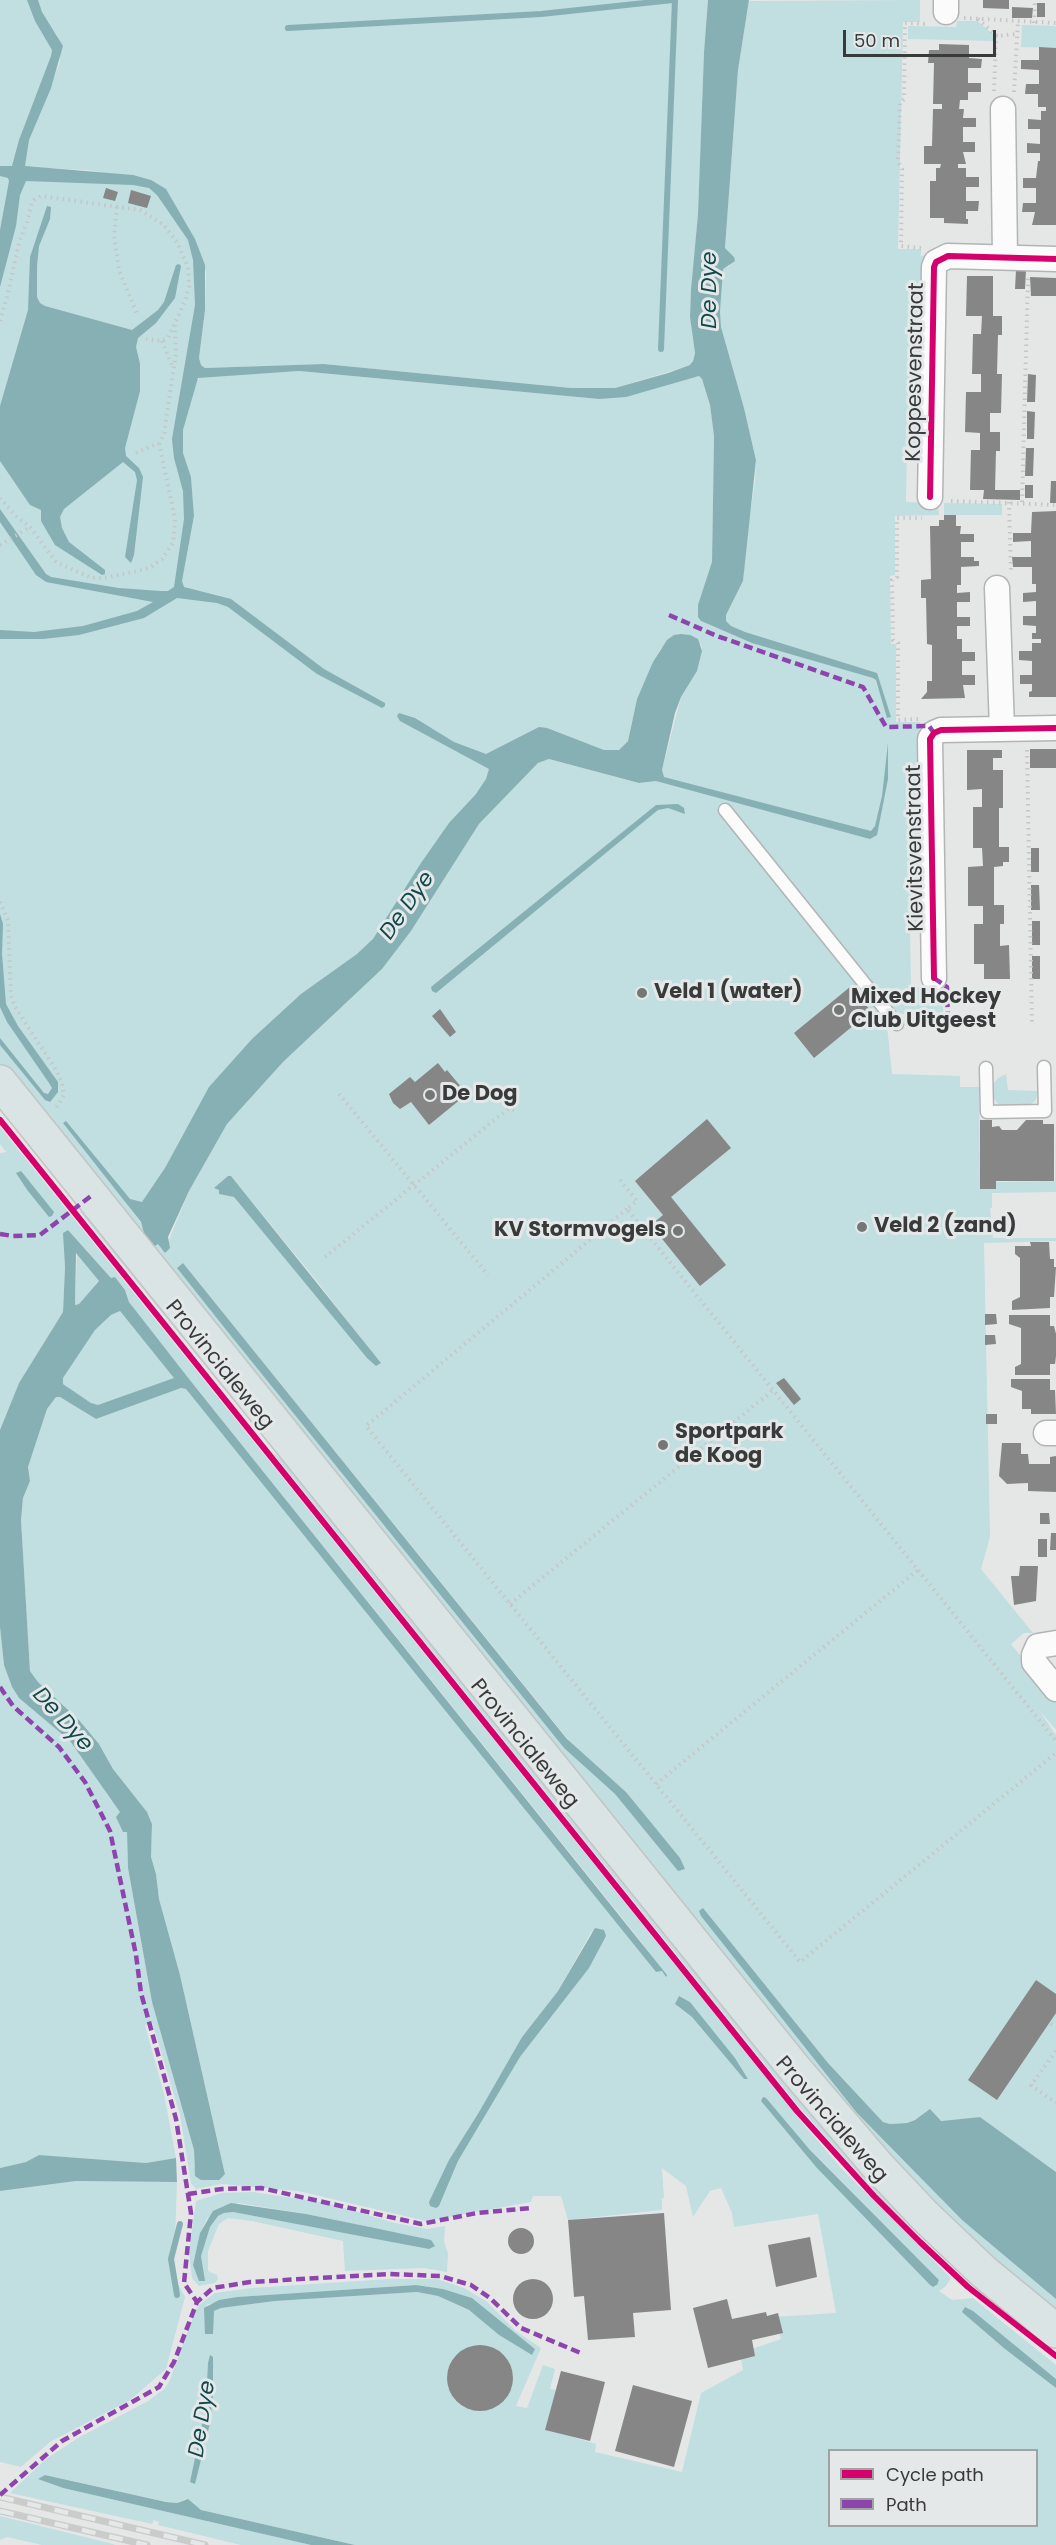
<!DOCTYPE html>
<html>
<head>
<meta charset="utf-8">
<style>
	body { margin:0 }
	#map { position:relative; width:1056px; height:2545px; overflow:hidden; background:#e5e7e7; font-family:Poppins,sans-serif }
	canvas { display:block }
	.legend { position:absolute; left:828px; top:2449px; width:210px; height:78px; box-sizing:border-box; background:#e4e8e8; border:2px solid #a0a3a3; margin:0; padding:8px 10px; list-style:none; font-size:18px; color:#393b3b }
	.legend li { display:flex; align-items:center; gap:12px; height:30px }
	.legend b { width:30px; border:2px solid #a0a3a3 }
	.scale { position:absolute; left:843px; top:30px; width:153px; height:27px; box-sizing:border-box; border:3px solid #393b3b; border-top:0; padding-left:8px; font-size:18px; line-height:21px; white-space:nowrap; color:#393b3b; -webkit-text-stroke:4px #e4e8e8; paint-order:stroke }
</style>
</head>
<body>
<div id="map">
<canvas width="1056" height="2545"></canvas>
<ul class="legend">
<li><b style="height:8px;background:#d6006c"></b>Cycle path</li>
<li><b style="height:8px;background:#8e44ad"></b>Path</li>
</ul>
<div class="scale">50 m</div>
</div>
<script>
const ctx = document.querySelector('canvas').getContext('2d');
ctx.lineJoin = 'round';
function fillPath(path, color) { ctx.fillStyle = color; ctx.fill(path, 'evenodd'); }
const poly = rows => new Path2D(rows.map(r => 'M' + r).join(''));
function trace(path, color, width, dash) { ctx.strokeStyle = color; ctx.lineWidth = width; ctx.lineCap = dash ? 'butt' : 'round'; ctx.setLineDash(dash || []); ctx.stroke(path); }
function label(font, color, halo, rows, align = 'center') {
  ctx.font = font + ' Poppins,sans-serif'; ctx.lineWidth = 6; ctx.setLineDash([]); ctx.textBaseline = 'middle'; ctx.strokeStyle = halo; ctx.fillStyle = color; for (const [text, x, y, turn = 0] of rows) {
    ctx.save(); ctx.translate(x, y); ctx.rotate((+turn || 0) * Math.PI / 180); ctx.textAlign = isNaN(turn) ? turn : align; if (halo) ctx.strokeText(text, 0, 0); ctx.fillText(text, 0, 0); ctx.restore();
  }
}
fillPath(poly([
	[0,0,708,0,704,52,698,214,691,289,690,317,695,353,691,365,615,388,571,388,324,364,205,368,201,365,199,358,205,310,206,273,203,260,176,443,189,503,182,581,194,516,191,477,183,454,183,430,197,380,200,377,299,371,599,399,699,376,702,379,710,405,714,436,712,562,701,621,719,629,743,581,746,541,755,481,756,460,744,408,721,327,720,312,723,268,729,266,734,257,725,248,738,70,749,1,920,0,920,22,903,22,898,249,921,249,921,256,926,256,922,448,907,448,906,502,938,503,939,515,895,516,895,575,890,576,891,644,896,644,896,722,920,722,918,846,926,929,910,929,911,987,943,987,943,1014,900,1014,897,1011,887,1026,892,1074,960,1076,960,1087,979,1087,980,1189,996,1189,996,1182,1055,1181,1056,1118,1056,1192,992,1193,992,1208,990,1208,993,1238,1056,1238,1056,1241,984,1243,990,1537,981,1569,1033,1633,1024,1633,1011,1644,1056,1700,1056,1730,1039,1710,1056,1735,1056,2172,980,2117,940,2121,923,2116,907,2123,890,2124,883,2122,828,2063,702,1908,767,1999,856,2112,962,2220,1056,2299,1056,2319,945,2222,666,1894,639,1848,148,1251,158,1243,168,1242,189,1191,227,1124,283,1062,382,969,411,931,479,824,538,763,549,759,639,783,655,781,662,770,681,697,697,671,702,651,701,645,661,648,637,699,628,741,619,750,604,750,588,744,486,754,501,770,365,973,222,1090,145,1210,126,1203,144,1227,144,1233,140,1237,0,1066],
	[42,14,58,37,60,62,32,131,51,56,52,50],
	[25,158,25,167,86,170,151,180,20,173],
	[231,1176,316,1280,380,1363,376,1366,234,1197,219,1194,219,1190],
	[183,1263,575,1748,626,1792,650,1824,678,1871,615,1794,564,1748,231,1336,178,1268],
	[957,21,977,21,993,34,993,41,908,39,908,26,956,27],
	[1022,25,1056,26,1056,48,1021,47],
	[944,503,1002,504,1002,515,944,515],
	[1006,1074,1008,1090,1039,1091,1035,1101,1029,1105,1004,1106,998,1104,992,1095,993,1084,998,1078],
	[0,1127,804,2125,842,2169,951,2278,946,2286,939,2291,952,2300,973,2298,1056,2365,1056,2379,967,2307,1005,2349,1056,2388,1056,2545,355,2545,201,2510,185,2499,177,2503,166,2502,55,2477,45,2475,39,2479,63,2488,311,2545,241,2545,158,2525,159,2522,154,2520,152,2524,10,2493,46,2459,78,2438,148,2401,164,2389,169,2382,195,2312,200,2304,215,2293,252,2288,389,2279,437,2279,464,2288,486,2301,516,2331,541,2348,516,2406,527,2408,543,2365,555,2369,550,2389,556,2390,546,2429,596,2444,595,2452,682,2472,701,2393,743,2370,740,2353,781,2339,774,2317,836,2313,818,2214,734,2227,732,2213,721,2188,710,2191,693,2217,686,2186,662,2168,664,2198,662,2198,662,2210,568,2220,561,2196,533,2196,531,2202,426,2221,298,2191,222,2184,196,2189,191,2183,180,2115,152,2022,145,2025,164,2094,176,2158,146,2163,39,2155,27,2162,0,2168,0,1627,4,1665,12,1687,19,1698,70,1741,121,1812,127,1832,128,1868,152,2002,194,2150,194,2167,225,2174,180,1975,159,1899,156,1874,151,1857,152,1824,147,1812,113,1769,99,1744,79,1720,38,1682,30,1671,21,1520,23,1498,30,1481,28,1467,47,1409,56,1397,60,1397,96,1419,181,1388,186,1389,241,1455,656,1972,662,1971,666,1976,640,1940,193,1384,129,1302,125,1290,115,1277,112,1279,68,1230,64,1233,65,1267,63,1312,19,1383,0,1430,0,1153,6,1152,0,1144],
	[593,1929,578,1982,520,2057,458,2161,439,2206,449,2160,479,2112,522,2037,558,1991],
	[679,1996,690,2002,735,2058,748,2079,744,2079,692,2017,677,2006],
	[763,2098,810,2150,939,2280,936,2287,929,2284,816,2167,761,2101],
	[416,2285,443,2289,472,2298,535,2349,532,2354,499,2335,472,2312,438,2296,417,2292,275,2301,221,2308,214,2311,206,2305,237,2297],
	[830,2450,1036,2450,1036,2526,830,2526],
	[88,1209,208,1358,224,1389,80,1212],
	[77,1252,99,1281,79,1304,75,1305],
	[120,1311,175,1378,98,1406,91,1403,63,1384,63,1378,95,1330,111,1315],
	[272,1452,300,1474,952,2259,948,2263,882,2200,800,2108],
	[76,2181,177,2182,174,2266,177,2282,185,2297,166,2369,130,2400,50,2442,21,2467,0,2462,0,2191],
	[253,2192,327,2203,395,2223,427,2229,445,2226,444,2242,448,2253,447,2272,424,2268,345,2271,343,2241,252,2221,228,2218,219,2224,208,2251,208,2271,217,2275,218,2279,215,2283,199,2286,192,2278,189,2252,196,2201,222,2193],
	[238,2203,306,2214,370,2227,326,2229,233,2212,224,2213,218,2216,210,2227,203,2245,201,2256,204,2280,193,2265,200,2233,207,2219],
	[0,2516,113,2544,115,2545,42,2545,7,2537,0,2540]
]), '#c1dee0');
fillPath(poly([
	[27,0,38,0,42,12,63,46,51,88,29,140,25,166,133,175,151,180,166,189,195,239,205,265,205,310,199,358,201,365,205,368,324,364,571,388,615,388,668,373,690,365,693,361,695,353,690,317,691,289,698,214,704,52,708,0,749,0,738,70,725,248,734,257,735,261,723,269,720,312,721,327,744,408,756,460,743,581,726,615,726,621,731,626,745,632,877,673,891,717,887,718,876,680,873,678,752,643,701,621,698,617,698,605,712,562,714,436,710,405,702,379,699,376,626,397,599,399,299,371,198,378,183,430,183,453,191,477,194,516,182,581,184,587,231,599,324,669,385,703,385,706,382,708,317,674,228,607,217,603,177,598,144,618,79,635,43,639,0,639,0,630,34,632,83,626,137,611,153,602,46,582,36,575,0,522,0,509,46,574,51,577,119,588,160,591,168,591,174,587,184,519,183,491,174,458,172,439,195,305,193,260,188,240,157,195,149,188,133,185,26,181,20,195,16,226,0,287,0,230,9,181,8,178,0,176,0,166,12,166,19,140,51,56,52,50,35,21],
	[47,206,51,207,50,219,39,246,37,266,37,297,40,303,45,306,132,330,158,310,164,302,176,265,179,264,181,266,175,298,156,323,138,338,136,347,140,364,140,391,125,448,126,456,139,468,143,477,134,555,131,563,125,557,137,480,135,472,123,462,64,509,60,517,62,528,69,542,105,570,105,574,102,575,55,545,41,521,41,510,30,505,0,461,0,406,28,310,30,257],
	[681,634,690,635,698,639,702,651,697,671,681,697,675,713,662,770,664,777,871,831,875,826,882,796,888,743,888,779,877,835,870,839,656,781,639,783,549,759,538,763,479,824,411,931,382,969,283,1062,227,1124,189,1191,168,1237,170,1248,165,1253,158,1244,150,1249,140,1237,144,1233,141,1222,63,1123,66,1121,130,1199,142,1202,165,1168,209,1087,252,1039,301,994,357,954,373,939,421,863,449,823,476,794,486,779,489,769,400,721,397,716,399,713,415,718,454,742,486,754,539,727,547,728,604,750,619,750,628,741,637,699,653,662,667,640,674,635],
	[678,804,684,808,685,814,668,808,658,810,436,993,432,991,431,987,463,961,656,805],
	[0,914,3,924,2,954,6,1004,18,1026,58,1082,58,1092,50,1102,45,1100,0,1045,0,1038,44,1093,48,1094,52,1088,49,1083,7,1022,0,1007],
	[21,1171,54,1212,52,1216,49,1217,28,1191,16,1173],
	[228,1176,231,1176,381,1363,376,1366,367,1358,234,1197,219,1194,219,1190,214,1188],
	[68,1230,111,1278,115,1277,125,1290,129,1302,193,1384,667,1975,666,1977,662,1971,656,1972,186,1389,181,1388,96,1419,60,1397,56,1397,47,1409,28,1467,30,1481,23,1498,21,1520,30,1671,38,1682,79,1720,99,1744,113,1769,147,1812,152,1824,151,1857,156,1874,159,1899,180,1975,224,2170,225,2174,219,2180,201,2180,195,2176,194,2150,152,2002,128,1868,127,1832,123,1832,116,1817,120,1812,70,1741,19,1698,12,1687,4,1665,0,1627,0,1430,19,1383,63,1312,65,1267,63,1233],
	[76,1253,99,1281,79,1304,75,1305],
	[120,1311,174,1378,98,1405,91,1403,63,1384,63,1378,95,1330,111,1315],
	[183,1263,567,1739,626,1792,680,1858,685,1869,678,1871,615,1794,564,1748,231,1336,177,1268],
	[703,1908,828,2063,883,2122,890,2124,907,2123,915,2120,930,2109,941,2121,980,2117,1056,2172,1056,2299,962,2220,856,2112,701,1916,699,1911],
	[595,1928,604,1930,606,1936,589,1968,520,2057,458,2161,439,2206,436,2208,430,2206,429,2202,449,2160,479,2112,522,2037,558,1991],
	[679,1996,690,2002,735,2058,748,2079,744,2079,692,2017,675,2004],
	[763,2097,766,2098,810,2150,939,2280,937,2285,933,2287,929,2284,816,2167,761,2101],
	[39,2155,146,2163,176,2158,177,2182,76,2181,0,2191,0,2168,26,2162],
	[231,2203,306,2214,370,2227,431,2240,435,2246,429,2249,233,2212,224,2213,218,2216,210,2227,201,2256,205,2281,199,2281,193,2265,200,2233,213,2211],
	[416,2285,443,2289,472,2298,535,2349,532,2355,499,2335,469,2310,438,2296,417,2292,275,2301,221,2308,214,2311,213,2334,205,2334,204,2308,219,2300,237,2297],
	[965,2307,973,2311,1056,2379,1056,2388,1005,2349,962,2312],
	[210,2355,213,2357,213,2395,210,2423,195,2484,190,2482,206,2405,208,2363],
	[45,2475,166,2502,177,2503,188,2499,201,2510,355,2545,311,2545,63,2488,38,2479]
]), '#87b0b5');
trace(poly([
	[288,28,541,14,673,0],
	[661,349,675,0],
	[177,2295,171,2259,180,2224]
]), '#87b0b5', 6);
fillPath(poly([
	[983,0,1009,0,1009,9,983,8],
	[1037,3,1045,3,1045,17,1037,17],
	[1012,7,1033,8,1032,18,1012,18],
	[939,44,969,45,969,58,982,59,981,68,968,68,968,83,981,83,981,92,968,92,968,100,960,100,959,109,964,109,963,118,976,118,976,127,963,127,963,142,975,142,975,152,963,152,966,164,958,164,958,168,966,168,966,177,979,177,979,187,966,187,966,201,979,201,978,211,966,211,966,219,968,219,968,224,944,223,944,218,930,218,930,181,936,181,936,168,940,168,941,164,924,164,924,146,932,146,933,109,942,109,942,104,933,104,934,63,928,63,929,50,939,50],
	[1039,47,1056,48,1056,225,1032,225,1035,212,1022,212,1023,203,1036,203,1036,188,1023,188,1023,178,1036,178,1038,161,1040,161,1040,153,1027,153,1027,143,1040,144,1040,129,1028,129,1028,119,1041,120,1041,111,1046,111,1046,107,1038,107,1038,94,1025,94,1026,84,1039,84,1039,70,1021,69,1021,60,1039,60],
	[106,188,118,192,115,201,103,198],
	[131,190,151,196,147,208,128,203],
	[1016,270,1026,270,1025,289,1015,289],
	[967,276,993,276,993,316,1002,316,1002,335,998,335,997,374,1002,374,1001,413,990,413,990,432,1000,432,1000,451,996,451,995,490,1020,490,1020,500,983,499,984,490,970,490,971,450,980,450,980,433,965,432,966,392,981,392,981,374,972,374,973,334,981,334,982,316,966,316],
	[1030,277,1056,278,1056,296,1031,296],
	[1028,374,1036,375,1035,402,1027,402],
	[1027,411,1035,412,1034,439,1027,439],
	[1026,448,1034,448,1033,476,1025,476],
	[1051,481,1056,481,1056,503,1050,503],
	[1025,485,1033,485,1033,498,1025,498],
	[1056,511,1056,697,1029,697,1029,692,1032,691,1032,684,1020,684,1020,675,1032,675,1032,661,1019,660,1019,651,1032,651,1032,643,1041,643,1041,639,1032,639,1032,633,1036,633,1036,626,1023,625,1023,616,1036,616,1036,601,1023,602,1023,593,1036,592,1036,584,1032,584,1032,567,1013,567,1012,557,1031,557,1031,541,1013,542,1013,533,1031,533,1032,512],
	[944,515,956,515,956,526,961,526,960,534,974,534,974,542,961,542,961,557,974,557,974,561,979,561,979,566,961,567,961,585,957,585,957,593,970,592,970,602,957,602,957,617,970,617,970,626,957,626,957,639,962,639,962,652,975,652,975,661,962,661,962,675,975,675,975,685,963,685,965,698,921,699,927,692,927,681,932,681,932,645,927,644,926,598,921,598,921,580,931,579,930,526,939,526,939,520,944,520],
	[1030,749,1056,749,1056,768,1030,768],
	[967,750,1002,750,1002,758,993,758,993,770,1003,770,1003,808,999,808,999,847,1009,847,1009,862,1003,862,1003,866,994,867,994,905,1004,905,1004,924,1000,924,1000,946,1009,945,1010,979,984,979,984,964,974,964,974,924,983,924,983,906,968,906,968,867,983,866,982,848,973,848,973,807,982,807,982,789,967,790],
	[1031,848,1039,848,1039,872,1031,872],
	[1031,885,1039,885,1040,910,1031,910],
	[1032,921,1040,921,1040,945,1032,945],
	[1032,956,1040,956,1040,979,1032,979],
	[850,987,871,1011,814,1058,794,1033],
	[961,990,976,990,976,1000,961,1000],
	[440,1009,456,1032,450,1037,432,1016],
	[438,1063,445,1072,447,1070,467,1094,429,1125,411,1102,400,1109,393,1103,389,1094,410,1077,415,1082],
	[707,1119,731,1148,671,1197,726,1265,700,1286,651,1225,663,1215,635,1181],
	[980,1120,992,1120,992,1127,999,1126,1002,1130,1017,1130,1026,1120,1043,1120,1043,1124,1054,1124,1054,1181,996,1181,996,1189,980,1189],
	[1030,1242,1049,1242,1050,1259,1054,1259,1054,1267,1056,1267,1054,1297,1050,1297,1050,1308,1012,1310,1012,1301,1020,1297,1020,1258,1015,1254,1015,1246,1031,1246],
	[985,1314,996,1314,997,1324,985,1325],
	[1009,1315,1050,1315,1050,1326,1054,1326,1056,1334,1056,1356,1055,1364,1050,1364,1050,1375,1015,1375,1015,1367,1021,1364,1021,1328,1009,1324],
	[985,1335,995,1335,996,1344,985,1345],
	[784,1378,801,1399,794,1405,776,1383],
	[1011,1379,1050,1379,1050,1390,1055,1390,1056,1414,1031,1414,1031,1409,1022,1409,1022,1391,1011,1387],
	[986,1414,997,1414,997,1424,986,1424],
	[1002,1443,1021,1443,1021,1454,1028,1454,1029,1464,1050,1464,1050,1457,1056,1456,1056,1492,1028,1491,1028,1483,1007,1484,999,1476],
	[1040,1513,1049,1513,1050,1524,1040,1524],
	[1051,1533,1056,1533,1056,1550,1050,1550],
	[1038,1539,1047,1539,1047,1557,1038,1557],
	[1020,1566,1038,1566,1036,1601,1014,1605,1011,1576,1019,1576],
	[1036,1980,1056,1994,1056,2013,997,2100,968,2080],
	[664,2213,671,2310,633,2313,635,2337,588,2340,584,2296,574,2297,568,2220],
	'508 2241a13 13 0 1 1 26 0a13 13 0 1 1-26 0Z',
	[810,2237,817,2277,776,2287,768,2245],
	'513 2299a20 20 0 1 1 40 0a20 20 0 1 1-40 0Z',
	[727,2299,732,2319,766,2312,767,2316,778,2313,783,2333,752,2340,755,2356,708,2368,693,2308],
	'447 2378a33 33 0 1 1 66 0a33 33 0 1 1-66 0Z',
	[561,2371,605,2382,590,2441,545,2430],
	[633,2385,692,2401,674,2467,615,2451]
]), '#868686');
const service = poly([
	[725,810,897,1024],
	[986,1068,987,1112,1045,1111,1044,1067]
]);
const minor = poly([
	[946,12,946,0],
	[1003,109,1005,257],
	[930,497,934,267,936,262,948,256,1056,259],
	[997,588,1002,729],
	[934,978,930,739,934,733,941,730,1056,728],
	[1046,1433,1056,1433],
	[1056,1643,1038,1646,1034,1655,1034,1662,1056,1689]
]);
const primary = poly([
	[0,1082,795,2069,876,2164,925,2216,984,2272,1056,2331]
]);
trace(service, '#b3b4b5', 15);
trace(minor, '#b3b4b5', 27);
trace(primary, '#c3c4c4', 36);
trace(poly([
	[964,18,1056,23],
	[978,19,997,36],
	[1034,23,1035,0],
	[994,91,996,36,1017,34],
	[1014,92,1018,21],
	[117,207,114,236,119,270,137,314],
	[921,248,901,246,902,169,898,162,900,103,904,99,905,23,929,24],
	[0,321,8,293,19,242,27,223,31,206,34,200,41,196,140,210,164,225,177,242,188,267,189,286,186,299,168,338,162,341,146,339],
	[162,341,173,368],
	[136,453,159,443,164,434,176,353,175,325],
	[0,498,19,519,30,527,56,562,92,578,104,578,138,571,151,567,162,559,173,543,175,519,159,443],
	[951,501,1056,505],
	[1009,502,1011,572],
	[1022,502,1028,278],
	[0,545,30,527],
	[918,719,898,720,898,643,893,640,892,580,897,577,897,518,922,518],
	[1027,750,1032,1025],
	[0,902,8,920,11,996,15,1007,56,1070,62,1083,64,1095,55,1110],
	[339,1094,488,1275],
	[620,1180,637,1201,627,1209,1056,1741],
	[627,1209,366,1426,800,1962,1056,1753],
	[325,1257,508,1109,517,1110],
	[510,1604,772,1391],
	[656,1784,918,1570],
	[1051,2024,1056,2027],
	[1056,2051,1031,2085,1056,2103]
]), '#c6c6c6', 4, [1.5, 4.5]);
trace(service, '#fbfbfb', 12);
trace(minor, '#fbfbfb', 24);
trace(primary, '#dbe4e4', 33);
const rail = poly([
	[0,2497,205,2545],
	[0,2511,147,2545]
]);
trace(rail, '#cacbcb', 7);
trace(rail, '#e4e8e8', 4.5, [14]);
trace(poly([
	[669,615,717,636,863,687,886,727,929,726,934,733],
	[934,978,947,987,948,1024],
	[0,1234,13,1236,40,1235,91,1196],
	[0,1687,13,1706,59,1747,85,1782,110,1831,136,1955,141,1993,176,2119,191,2213,184,2283,197,2302],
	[188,2194,222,2189,261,2188,421,2224,477,2213,532,2208],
	[0,2495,62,2441,159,2387,174,2362,197,2302,213,2288,250,2282,389,2274,440,2276,471,2285,490,2298,521,2328,583,2354]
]), '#8e44ad', 4.5, [9, 4.5]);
trace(poly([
	[930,497,934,267,936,262,948,256,1056,259],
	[934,978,930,739,934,733,941,730,1056,728],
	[0,1120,797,2111,874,2196,920,2242,968,2287,1056,2356]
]), '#d6006c', 6);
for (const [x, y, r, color] of [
	[642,993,6,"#757777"],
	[839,1010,6,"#757777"],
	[430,1095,6,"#757777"],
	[862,1227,6,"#757777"],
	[678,1231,6,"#757777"],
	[663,1445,6,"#757777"]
]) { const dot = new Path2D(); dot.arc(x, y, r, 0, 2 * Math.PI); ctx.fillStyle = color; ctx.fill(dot); trace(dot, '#e4e8e8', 2); }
label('21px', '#393b3b', '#e4e8e8', [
	["Koppesvenstraat",916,372,-89],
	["Kievitsvenstraat",916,848,-91],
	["Provincialeweg",219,1365,51],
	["Provincialeweg",524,1744,51],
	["Provincialeweg",831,2120,49]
]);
label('bold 21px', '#393b3b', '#e4e8e8', [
	["Veld 1 (water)",654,993],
	["Mixed Hockey",851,998],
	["Club Uitgeest",851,1022],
	["De Dog",442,1095],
	["Veld 2 (zand)",874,1227],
	["KV Stormvogels",666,1231,"right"],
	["Sportpark",675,1433],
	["de Koog",675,1457]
], 'left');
label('italic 22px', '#12484d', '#e4e8e8', [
	["De Dye",710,290,-90],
	["De Dye",408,906,-55],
	["De Dye",62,1720,48],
	["De Dye",203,2419,-81]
]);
</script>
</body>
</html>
